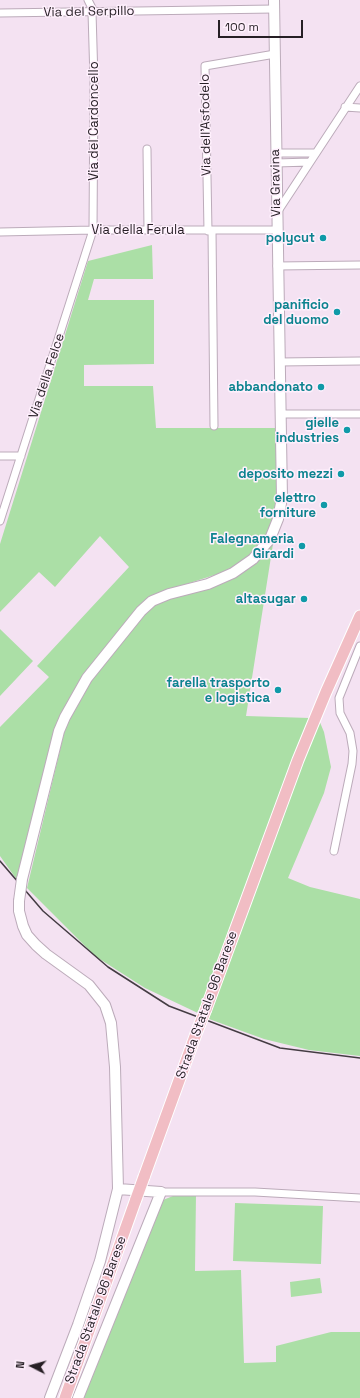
<!DOCTYPE html>
<html>
<head>
<meta charset="utf-8">
<style>
	body { margin:0 }
	#map { position:relative; width:360px; height:1398px; overflow:hidden; background:#f4e2f2; font-family:"Space Grotesk",sans-serif }
	canvas { display:block }
	.north { position:absolute; left:12px; top:1346px; width:40px; height:40px; -webkit-text-stroke:3px #fff0fd; paint-order:stroke; rotate:276deg; font-size:11px; font-weight:700; line-height:16px; text-align:center; color:#261f25 }
	.north::after { content:''; display:block; margin:auto; width:14px; height:18px; background:#261f25; clip-path:polygon(50% 0,100% 100%,50% 72%,0 100%) }
	.scale { position:absolute; left:218px; top:20px; width:85px; height:18px; box-sizing:border-box; border:2px solid #261f25; border-top:0; padding-left:5px; font-size:12px; line-height:14px; white-space:nowrap; color:#261f25; -webkit-text-stroke:3px #fff0fd; paint-order:stroke }
</style>
</head>
<body>
<div id="map">
<canvas width="360" height="1398"></canvas>
<div class="north">N</div>
<div class="scale">100 m</div>
</div>
<script>
const ctx = document.querySelector('canvas').getContext('2d');
ctx.lineJoin = 'round';
function fillPath(path, color) { ctx.fillStyle = color; ctx.fill(path, 'evenodd'); }
const poly = rows => new Path2D(rows.map(r => 'M' + r).join(''));
function trace(path, color, width, dash) { ctx.strokeStyle = color; ctx.lineWidth = width; ctx.lineCap = dash ? 'butt' : 'round'; ctx.setLineDash(dash || []); ctx.stroke(path); }
function label(font, color, halo, rows, align = 'center') {
  ctx.font = font + ' "Space Grotesk",sans-serif'; ctx.lineWidth = 3; ctx.setLineDash([]); ctx.textBaseline = 'middle'; ctx.strokeStyle = halo; ctx.fillStyle = color; for (const [text, x, y, turn = 0] of rows) {
    ctx.save(); ctx.translate(x, y); ctx.rotate((+turn || 0) * Math.PI / 180); ctx.textAlign = isNaN(turn) ? turn : align; if (halo) ctx.strokeText(text, 0, 0); ctx.fillText(text, 0, 0); ctx.restore();
  }
}
fillPath(poly([
	[152,245,153,279,94,279,88,300,154,300,154,364,84,365,84,386,153,386,156,428,276,428,277,495,274,513,269,529,262,543,254,552,230,570,171,589,147,600,73,694,17,880,0,856,0,727,49,677,37,666,129,567,100,536,55,587,39,572,0,612,0,544,88,261],
	[273,544,246,716,310,718,202,1015,145,988,95,956,27,888,66,725,94,675,145,612,158,602,236,576],
	[0,629,33,661,0,696],
	[319,720,324,732,331,767,324,793,288,878,310,887,360,899,360,1056,309,1050,264,1039,209,1019,222,976,227,970,260,873],
	[178,1194,196,1194,195,1271,241,1270,244,1363,276,1362,276,1346,331,1332,360,1332,360,1398,83,1398,163,1200],
	[235,1203,323,1206,321,1264,233,1261],
	[320,1278,322,1293,291,1297,290,1282]
]), '#abdfa6');
const minor = poly([
	[88,0,94,12],
	[0,13,274,9],
	[345,107,360,108],
	[147,149,148,230],
	[276,153,316,153],
	[276,163,310,162],
	[278,211,360,86],
	[212,230,214,426],
	[208,231,205,66,275,54],
	[0,232,93,230,277,230],
	[277,266,360,265],
	[279,362,360,361],
	[280,414,360,414],
	[0,456,21,456],
	[0,521,93,230,94,80,92,12],
	[334,851,352,764,353,751,350,733,340,713,339,698,360,646],
	[161,1192,255,1192,360,1198]
]);
const secondary = poly([
	[22,879,59,731,65,717,87,678,141,611,152,601,169,594,208,584,233,573,253,559,270,539,278,519,282,498,274,0],
	[19,901,19,911,23,926,27,935,36,945,46,954,89,985,105,1005,111,1023,115,1067,118,1189,100,1261,78,1325,50,1398],
	[78,1398,161,1192,118,1189]
]);
const primary = poly([
	[206,1009,298,760,326,692,360,616],
	[144,1177,197,1031],
	[65,1398,136,1199]
]);
trace(minor, '#bcabba', 9);
trace(secondary, '#bcabba', 12);
trace(primary, '#fff', 13);
trace(minor, '#fff', 7);
trace(secondary, '#fff', 10);
trace(primary, '#f1bdc4', 11);
trace(poly([
	[0,861,43,911,108,967,169,1006,280,1048,360,1058]
]), '#443c43', 1.5);
const secondaryBridge = poly([
	[19,901,22,879]
]);
const primaryBridge = poly([
	[197,1031,206,1009],
	[136,1199,144,1177]
]);
trace(secondaryBridge, '#bcabba', 12, []);
trace(primaryBridge, '#fff', 13, []);
trace(secondaryBridge, '#fff', 10);
trace(primaryBridge, '#f1bdc4', 11);
for (const [x, y, r, color] of [
	[323,238,4,"#0f9aa8"],
	[337,312,4,"#0f9aa8"],
	[321,387,4,"#0f9aa8"],
	[347,430,4,"#0f9aa8"],
	[341,474,4,"#0f9aa8"],
	[324,505,4,"#0f9aa8"],
	[302,546,4,"#0f9aa8"],
	[304,599,4,"#0f9aa8"],
	[278,690,4,"#0f9aa8"]
]) { const dot = new Path2D(); dot.arc(x, y, r, 0, 2 * Math.PI); ctx.fillStyle = color; ctx.fill(dot); trace(dot, '#fff0fd', 1.5); }
label('13px', '#261f25', '#fff0fd', [
	["Via del Serpillo",89,12,-1],
	["Via del Cardoncello",94,121,-90],
	["Via dell'Asfodelo",206,125,-91],
	["Via Gravina",276,183,-91],
	["Via della Ferula",138,230],
	["Via della Felce",47,376,-72],
	["Strada Statale 96 Barese",207,1005,-70],
	["Strada Statale 96 Barese",96,1310,-70]
]);
label('bold 13px', '#0d838f', '#fff0fd', [
	["polycut",315,238],
	["panificio",329,305],
	["del duomo",329,320],
	["abbandonato",313,387],
	["gielle",339,423],
	["industries",339,438],
	["deposito mezzi",333,474],
	["elettro",316,498],
	["forniture",316,513],
	["Falegnameria",294,539],
	["Girardi",294,554],
	["altasugar",296,599],
	["farella trasporto",270,683],
	["e logistica",270,698]
], 'right');
</script>
</body>
</html>
